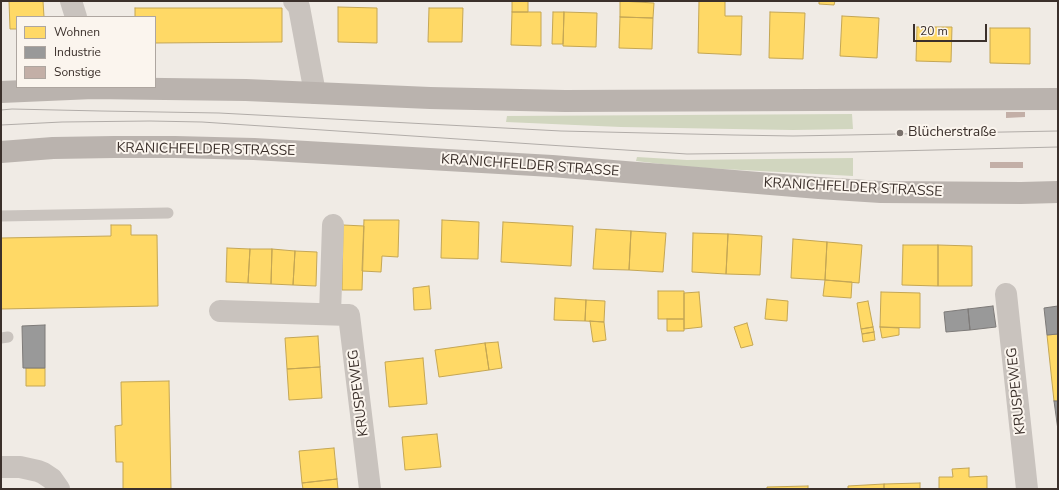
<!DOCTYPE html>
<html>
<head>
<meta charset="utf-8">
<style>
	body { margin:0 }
	#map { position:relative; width:1059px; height:490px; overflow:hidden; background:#f0ebe5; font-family:"Nunito Sans",sans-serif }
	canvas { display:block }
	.frame { position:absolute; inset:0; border:2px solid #3b302b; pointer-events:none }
	.legend { position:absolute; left:16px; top:16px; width:140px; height:72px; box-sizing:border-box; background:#fbf5ee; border:1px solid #aea6a0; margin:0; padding:5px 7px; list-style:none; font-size:12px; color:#3b302b }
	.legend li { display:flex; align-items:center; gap:8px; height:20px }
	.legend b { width:20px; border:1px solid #aea6a0 }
	.scale { position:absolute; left:913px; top:24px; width:74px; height:18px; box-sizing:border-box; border:2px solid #3b302b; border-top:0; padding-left:5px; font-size:12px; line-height:14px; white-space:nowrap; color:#3b302b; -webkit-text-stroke:3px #fbf5ee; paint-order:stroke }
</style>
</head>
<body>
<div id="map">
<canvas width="1059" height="490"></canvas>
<div class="frame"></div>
<ul class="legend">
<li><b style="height:11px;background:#ffd966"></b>Wohnen</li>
<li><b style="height:11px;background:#999"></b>Industrie</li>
<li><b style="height:11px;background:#c3afa7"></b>Sonstige</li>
</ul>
<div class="scale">20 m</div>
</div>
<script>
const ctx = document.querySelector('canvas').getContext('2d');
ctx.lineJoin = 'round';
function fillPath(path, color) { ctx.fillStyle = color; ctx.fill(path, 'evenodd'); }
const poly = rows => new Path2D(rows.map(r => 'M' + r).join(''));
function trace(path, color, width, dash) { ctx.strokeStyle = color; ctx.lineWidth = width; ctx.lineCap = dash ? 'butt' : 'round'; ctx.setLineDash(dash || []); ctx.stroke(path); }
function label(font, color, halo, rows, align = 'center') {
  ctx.font = font + ' "Nunito Sans",sans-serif'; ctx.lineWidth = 4; ctx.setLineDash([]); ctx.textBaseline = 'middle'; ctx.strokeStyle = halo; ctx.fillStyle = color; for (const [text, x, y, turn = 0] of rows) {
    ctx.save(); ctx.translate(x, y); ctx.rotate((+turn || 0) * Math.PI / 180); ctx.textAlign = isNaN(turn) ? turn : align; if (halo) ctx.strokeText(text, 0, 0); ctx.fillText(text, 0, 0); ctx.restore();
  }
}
fillPath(poly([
	[852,114,853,129,793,130,733,129,621,127,506,122,507,116],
	[637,157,687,160,853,158,853,176,686,167,636,161]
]), '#d1d6bf');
const homes = poly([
	[9,1,43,1,44,17,17,17,17,29,10,29,9,1],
	[512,1,528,1,528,12,512,12,512,1],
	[620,1,654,3,653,18,620,17,620,1],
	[699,1,725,1,725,16,742,16,741,55,698,53,699,1],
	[819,1,835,1,834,5,819,4,819,1],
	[338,7,377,8,377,43,338,42,338,7],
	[135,8,282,8,282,42,155,43,155,17,135,17,135,8],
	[429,8,463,8,462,42,428,42,429,8],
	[512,12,541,12,541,46,511,45,512,12],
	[553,12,564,12,563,44,552,44,553,12],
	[564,12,597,13,596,47,563,46,564,12],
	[770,12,805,13,803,59,769,58,770,12],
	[842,16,879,18,877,58,840,56,842,16],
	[620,17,653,18,652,49,619,48,620,17],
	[917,27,952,27,951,62,916,61,917,27],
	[990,28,1030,28,1030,64,990,63,990,28],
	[364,220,399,220,398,257,382,256,381,272,362,271,364,220],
	[442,220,479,222,478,259,441,258,442,220],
	[503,222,573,226,571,266,501,262,503,222],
	[111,225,131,225,131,235,157,235,158,306,1,309,1,238,111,236,111,225],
	[343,225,364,226,362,290,342,290,343,225],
	[596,229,631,231,629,270,593,269,596,229],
	[631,231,666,233,663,272,629,270,631,231],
	[693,233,728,234,726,274,692,272,693,233],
	[728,234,762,236,760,275,726,274,728,234],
	[793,239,827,242,825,280,791,278,793,239],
	[827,242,862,245,859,283,825,280,827,242],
	[903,245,938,245,938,286,902,285,903,245],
	[938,245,972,246,972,286,938,286,938,245],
	[227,248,250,249,248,283,226,282,227,248],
	[250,249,272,249,271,284,248,283,250,249],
	[272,249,295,251,293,285,271,284,272,249],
	[295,251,317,252,316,286,293,285,295,251],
	[825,280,852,282,851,298,823,296,825,280],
	[429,286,431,309,414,310,413,288,429,286],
	[658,291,684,291,684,319,658,319,658,291],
	[699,292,702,327,684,329,684,293,699,292],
	[881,292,920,293,920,328,880,327,881,292],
	[555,298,586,300,585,321,554,320,555,298],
	[767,299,788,301,787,321,765,319,767,299],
	[586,300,605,301,604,322,585,321,586,300],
	[868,301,873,327,861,329,857,303,868,301],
	[667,319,684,319,684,331,667,331,667,319],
	[590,321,604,322,606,340,593,342,590,321],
	[747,323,753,345,741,348,734,327,747,323],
	[873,327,874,332,862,334,861,329,873,327],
	[880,327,899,328,899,335,882,338,880,327],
	[874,332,875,340,863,342,862,334,874,332],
	[1058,334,1058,401,1054,401,1047,335,1058,334],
	[318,336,320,367,287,369,285,338,318,336],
	[498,342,502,368,489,370,485,343,498,342],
	[485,343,489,370,439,377,435,350,485,343],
	[423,358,427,404,389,407,385,362,423,358],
	[320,367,322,398,289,400,287,369,320,367],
	[26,368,45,368,45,386,26,386,26,368],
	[169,381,171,489,123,489,123,462,116,462,115,426,122,425,121,382,169,381],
	[437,434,441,467,405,470,402,437,437,434],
	[334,448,337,479,302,483,299,451,334,448],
	[969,468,969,477,987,476,987,489,939,489,939,477,953,477,952,469,969,468],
	[337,479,338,489,303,489,302,483,337,479],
	[920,483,920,489,884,489,884,484,920,483],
	[884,484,884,489,848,489,848,486,884,484],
	[808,486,808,489,767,489,767,487,808,486]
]);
fillPath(homes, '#ffd966');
trace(homes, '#c4a654', 1);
const industry = poly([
	[993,306,996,327,970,330,968,309,993,306],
	[1058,306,1058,334,1047,335,1044,308,1058,306],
	[968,309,970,330,946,332,944,312,968,309],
	[45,325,45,368,23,368,22,326,45,325],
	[1054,401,1058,401,1058,430,1054,401]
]);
fillPath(industry, '#999');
trace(industry, '#7d7a78', 1);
fillPath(poly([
	[1006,112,1025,112,1025,117,1006,118],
	[990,162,1023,162,1023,168,990,168]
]), '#c3afa7');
trace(poly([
	[1,216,168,213],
	[1,338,8,337]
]), '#c9c3be', 11);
trace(poly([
	[71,1,76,17],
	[294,1,299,7,312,77,315,93],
	[1006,294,1027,489],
	[220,311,349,315,370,489],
	[330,314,333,225],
	[1,467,20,467,38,471,43,473,52,479,59,489]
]), '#c9c3be', 22);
trace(poly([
	[1,92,93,88,165,89,246,90,430,98,565,101,1058,99],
	[1,152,53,148,114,147,175,147,254,149,552,166,819,188,881,192,1021,193,1058,192]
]), '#bab3ae', 22);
trace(poly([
	[1,110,12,109,101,111,219,113,561,131,733,135,793,136,1058,131],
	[1,125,62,122,150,121,202,122,548,145,687,154,853,152,1058,147]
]), '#b1aca8', 1);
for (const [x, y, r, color] of [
	[900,133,4,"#7a716c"]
]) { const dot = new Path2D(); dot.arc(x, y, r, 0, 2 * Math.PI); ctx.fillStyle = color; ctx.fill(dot); trace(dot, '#fbf5ee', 1.5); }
label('14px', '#3b302b', '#fbf5ee', [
	["Blücherstraße",908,133]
], 'left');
label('14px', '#3b302b', '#fbf5ee', [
	["KRANICHFELDER STRASSE",206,150,1],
	["KRANICHFELDER STRASSE",530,166,4],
	["KRANICHFELDER STRASSE",853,188,3],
	["KRUSPEWEG",1017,391,-96],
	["KRUSPEWEG",359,393,-97]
]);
</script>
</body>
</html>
